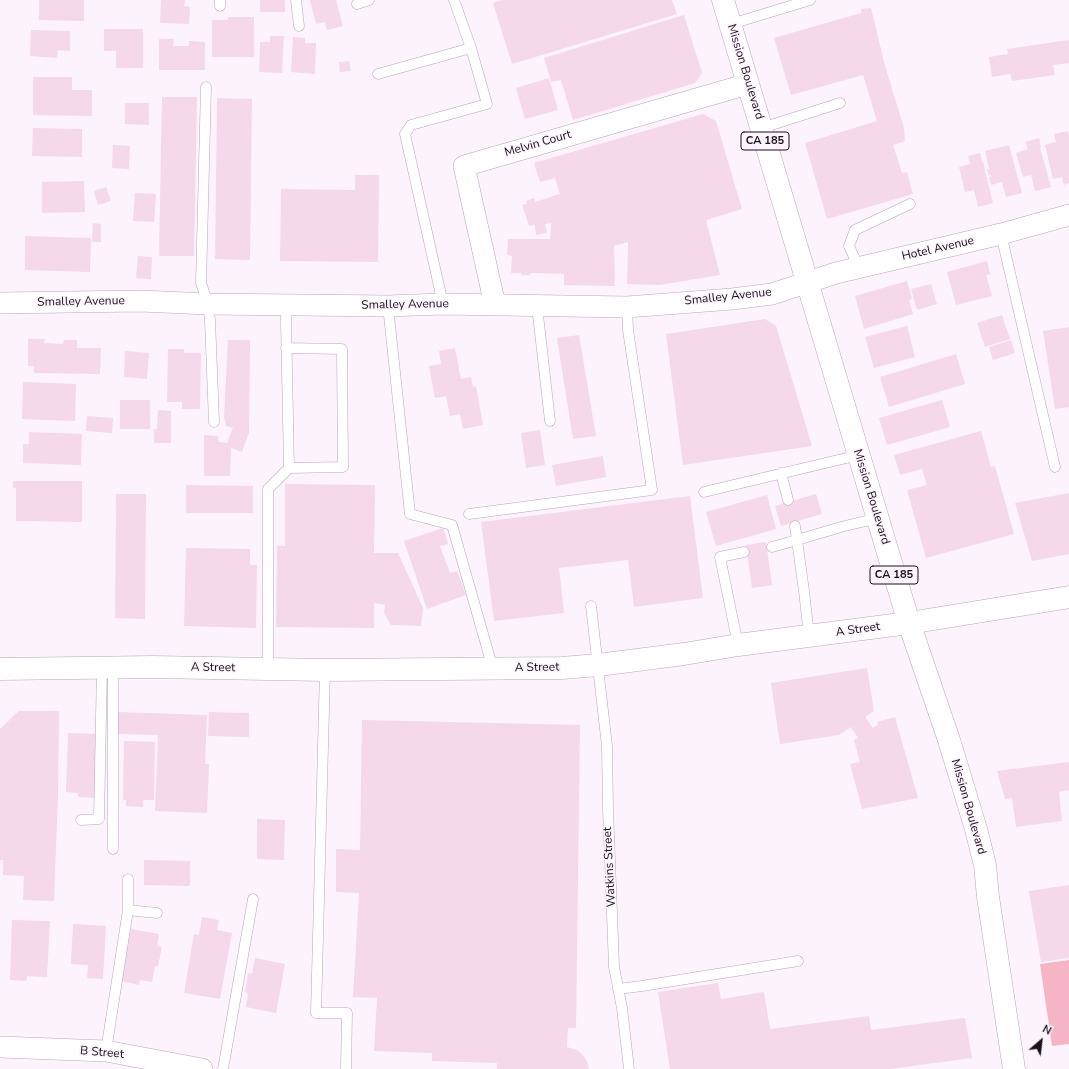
<!DOCTYPE html>
<html>
<head>
<meta charset="utf-8">
<style>
	body { margin:0 }
	#map { position:relative; width:1069px; height:1069px; overflow:hidden; background:#fcf3fd; font-family:"Nunito Sans",sans-serif }
	canvas { display:block }
	.north { position:absolute; left:1021px; top:1021px; width:40px; height:40px; -webkit-text-stroke:3px #fcf3fd; paint-order:stroke; rotate:28deg; font-size:11px; font-weight:700; line-height:16px; text-align:center; color:#181119 }
	.north::after { content:''; display:block; margin:auto; width:14px; height:18px; background:#181119; clip-path:polygon(50% 0,100% 100%,50% 72%,0 100%) }
</style>
</head>
<body>
<div id="map">
<canvas width="1069" height="1069"></canvas>
<div class="north">N</div>
</div>
<script>
const ctx = document.querySelector('canvas').getContext('2d');
ctx.lineJoin = 'round';
function fillPath(path, color) { ctx.fillStyle = color; ctx.fill(path, 'evenodd'); }
const poly = rows => new Path2D(rows.map(r => 'M' + r).join(''));
function trace(path, color, width, dash) { ctx.strokeStyle = color; ctx.lineWidth = width; ctx.lineCap = dash ? 'butt' : 'round'; ctx.setLineDash(dash || []); ctx.stroke(path); }
function label(font, color, halo, rows, align = 'center') {
  ctx.font = font + ' "Nunito Sans",sans-serif'; ctx.lineWidth = 3; ctx.setLineDash([]); ctx.textBaseline = 'middle'; ctx.strokeStyle = halo; ctx.fillStyle = color; for (const [text, x, y, turn = 0] of rows) {
    ctx.save(); ctx.translate(x, y); ctx.rotate((+turn || 0) * Math.PI / 180); ctx.textAlign = isNaN(turn) ? turn : align; if (halo) ctx.strokeText(text, 0, 0); ctx.fillText(text, 0, 0); ctx.restore();
  }
}
fillPath(poly([
	[1069,960,1069,1044,1052,1046,1040,964]
]), '#f6b5c4');
fillPath(poly([
	[39,0,84,0,84,21,39,20],
	[161,0,185,0,184,6,190,7,189,24,160,23],
	[260,0,285,0,285,12,260,12],
	[310,0,336,0,343,26,327,30,325,22,316,24],
	[502,0,672,0,677,14,512,64,493,3],
	[871,8,885,66,904,128,905,141,893,145,902,173,907,172,913,194,827,219,805,143,877,121,863,75,791,95,774,38,861,13,861,9],
	[684,15,702,73,695,83,573,120,561,80,551,82,544,58],
	[228,17,254,17,254,57,212,57,212,20,228,20],
	[104,29,143,29,143,68,116,68,116,51,104,51],
	[31,30,70,31,70,51,58,50,57,58,30,56],
	[270,36,284,36,282,73,259,72,260,42,270,42],
	[293,37,305,38,305,43,316,43,315,74,291,72],
	[159,39,174,39,173,46,189,46,189,41,205,42,205,70,159,70],
	[1069,40,1069,63,1053,65,1055,75,1012,81,1010,74,992,77,989,57,1008,54,1007,49],
	[349,61,351,71,340,72,339,62],
	[33,77,72,77,72,90,92,90,92,116,33,115],
	[549,78,558,110,525,119,516,88],
	[162,97,197,97,194,256,159,256],
	[217,98,252,99,250,260,215,259],
	[125,103,149,103,149,125,125,124],
	[703,114,716,121,742,209,706,220,720,275,659,285,627,284,628,242,614,246,615,286,564,285,564,274,531,273,530,275,521,275,521,273,511,273,512,256,507,255,508,239,550,239,551,223,545,224,547,233,536,235,535,225,529,226,522,205,527,204,526,201,534,198,535,202,560,194,555,178,540,182,534,163],
	[33,128,82,129,82,157,32,156],
	[1068,131,1069,136,1069,183,1064,185,1062,177,1053,179,1045,145,1056,142,1054,134],
	[1039,138,1041,147,1040,148,1051,187,1035,191,1031,175,1023,177,1016,153,1028,149,1025,142],
	[113,145,130,146,129,169,112,168],
	[1009,145,1022,193,1006,197,1002,182,991,185,989,177,991,177,991,175,989,176,987,169,989,169,985,151],
	[980,153,982,162,983,162,993,203,978,207,974,190,965,192,959,167,970,164,968,156],
	[355,175,379,175,378,262,280,261,281,189,355,190],
	[84,181,85,212,42,213,42,182],
	[106,187,111,201,98,205,94,191],
	[135,193,156,194,154,222,133,221],
	[93,223,101,224,101,242,92,242],
	[25,236,91,238,90,272,25,270],
	[138,256,152,257,151,279,136,278],
	[987,261,990,274,986,275,992,296,956,305,947,272],
	[907,281,912,299,909,300,913,314,864,329,855,296],
	[931,284,937,304,917,310,911,289],
	[1002,315,1010,339,985,347,977,323],
	[765,319,776,326,812,446,683,465,666,334],
	[907,326,915,357,874,368,865,337],
	[1069,327,1069,407,1055,409,1043,331],
	[579,335,596,436,573,439,557,338],
	[28,339,45,339,44,343,63,344,64,340,77,340,77,348,101,348,100,374,34,373,34,366,28,366],
	[228,340,250,340,249,433,242,452,231,448,230,476,204,476,204,435,218,436,219,442,227,443,233,428,226,426,224,417],
	[1011,340,1015,353,993,360,989,347],
	[455,348,461,379,471,377,473,387,476,386,483,425,463,429,460,414,450,416,446,396,435,398,429,366,441,364,439,351],
	[168,349,184,349,184,353,201,353,200,409,182,409,182,402,167,402],
	[125,351,149,353,147,379,124,377],
	[956,354,965,384,889,407,880,377],
	[23,382,76,384,75,421,22,419],
	[120,400,150,400,150,429,120,429],
	[942,400,950,427,887,445,879,418],
	[158,410,171,411,171,443,154,443,154,429,157,429],
	[87,416,113,418,112,433,86,431],
	[540,430,545,465,526,468,521,433],
	[981,431,991,467,995,466,1014,534,926,558,907,490,927,485,922,469,900,475,894,455],
	[29,432,82,434,81,465,23,463,23,444,29,444],
	[603,456,606,477,556,486,552,465],
	[13,481,82,481,82,522,16,521,16,488,13,488],
	[285,484,375,485,374,553,398,553,423,608,421,626,391,625,384,613,385,605,374,603,374,628,276,627,277,546,285,546],
	[186,485,253,486,253,513,186,513],
	[1069,493,1069,554,1032,561,1015,503],
	[116,494,146,494,145,619,115,618],
	[816,494,822,514,781,526,775,506],
	[767,495,776,529,716,546,706,512],
	[690,496,703,598,634,607,628,560,559,568,564,613,494,621,481,522],
	[443,528,448,544,440,546,450,573,457,571,466,595,427,609,404,541],
	[766,542,772,585,752,588,746,545],
	[186,548,250,549,250,565,257,565,256,628,184,626],
	[867,668,874,711,865,717,873,728,878,724,877,722,895,717,918,798,862,809,850,764,860,762,854,740,858,738,851,727,839,735,780,744,771,683],
	[19,711,59,711,58,796,54,901,23,900,24,876,3,875,3,860,0,860,0,729],
	[118,712,207,715,205,764,209,764,207,813,155,811,158,735,118,734],
	[209,712,249,713,249,737,208,736],
	[362,720,580,725,576,1028,568,1028,567,1047,577,1050,583,1055,587,1061,589,1069,497,1069,497,1063,432,1061,432,1053,374,1051,377,998,353,997,359,893,336,892,336,849,360,850],
	[68,733,98,734,95,798,78,797,78,793,66,792],
	[124,741,155,742,154,800,143,800,143,807,126,806,126,800,123,800],
	[1069,762,1069,790,1059,792,1062,821,1016,827,1012,798,1005,799,997,771],
	[257,819,285,820,284,860,257,859],
	[144,860,190,861,190,886,144,885],
	[1069,885,1069,958,1041,962,1029,891],
	[202,917,219,920,217,930,232,933,220,999,184,993,194,934,199,935],
	[12,920,50,921,47,977,27,976,26,981,10,980],
	[73,924,106,926,103,979,87,978,88,965,71,964],
	[131,929,159,934,157,946,162,947,158,966,155,966,152,982,140,980,139,985,122,981,125,963,122,963,124,949,127,950],
	[255,958,285,964,276,1013,246,1007,248,993,245,992,248,973,252,974],
	[718,983,721,999,764,992,770,1029,869,1016,871,1030,965,1018,972,1058,890,1069,670,1069,658,992]
]), '#f5d8e9');
const lane = poly([
	[220,0,220,6],
	[296,0,299,26],
	[357,4,369,0],
	[731,24,810,0],
	[378,74,471,48],
	[206,87,201,283,208,304,210,320,214,422],
	[762,128,840,103],
	[1001,234,1055,467],
	[859,268,849,246,855,230,910,204],
	[286,304,286,321,289,468,343,467,342,349,286,348],
	[443,304,405,134,411,125,487,104,471,48,454,0],
	[388,306,410,514,452,525,493,669],
	[537,306,550,421],
	[781,473,788,500],
	[704,492,859,455],
	[469,514,652,490,628,330,627,307],
	[772,547,797,540,795,526],
	[591,606,607,746,608,808,614,967,622,1008,629,1069],
	[809,636,804,591,797,540,841,527,878,518],
	[738,645,720,557,744,552],
	[268,669,268,489,289,468],
	[325,670,316,1013,347,1013,346,1069],
	[81,820,99,819,102,667],
	[113,849,113,667],
	[128,879,128,910],
	[618,989,642,986,798,961],
	[106,1051,128,910,157,913],
	[223,1069,253,899]
]);
const street = poly([
	[0,303,140,301,208,304,388,306,443,304,627,307,732,299,772,294,836,273,1001,234,1069,215],
	[495,305,464,166,748,84],
	[0,1047,106,1051,202,1069]
]);
const secondary = poly([
	[0,669,153,667,325,670,562,668,598,665,684,654,738,645,909,623]
]);
const primary = poly([
	[723,0,909,623,949,740,976,829,985,865,988,897,1014,1069],
	[909,623,1069,597]
]);
trace(lane, '#b8a5bc', 11);
trace(street, '#b8a5bc', 22);
trace(secondary, '#b8a5bc', 23);
trace(primary, '#b8a5bc', 23);
trace(lane, '#fff', 10);
trace(street, '#fff', 21);
trace(secondary, '#fff', 22);
trace(primary, '#fff', 22);
for (const [x, y, w] of [
	[765,141,48],
	[894,575,48]
]) { const box = new Path2D(); box.roundRect(x - w / 2, y - 9, w, 18, 3); ctx.fillStyle = '#fcf3fd'; ctx.fill(box); trace(box, '#181119', 1); }
label('bold 11px', '#181119', null, [
	["CA 185",765,141],
	["CA 185",894,575]
]);
label('12px', '#181119', '#fcf3fd', [
	["Mission Boulevard",745,72,73],
	["Melvin Court",538,144,-16],
	["Hotel Avenue",938,249,-13],
	["Smalley Avenue",728,297,-6],
	["Smalley Avenue",81,302,-1],
	["Smalley Avenue",405,305,-1],
	["Mission Boulevard",871,497,73],
	["A Street",858,630,-8],
	["A Street",213,668,1],
	["A Street",537,668,-1],
	["Mission Boulevard",968,807,74],
	["Watkins Street",610,867,-93],
	["B Street",102,1053,5]
]);
</script>
</body>
</html>
